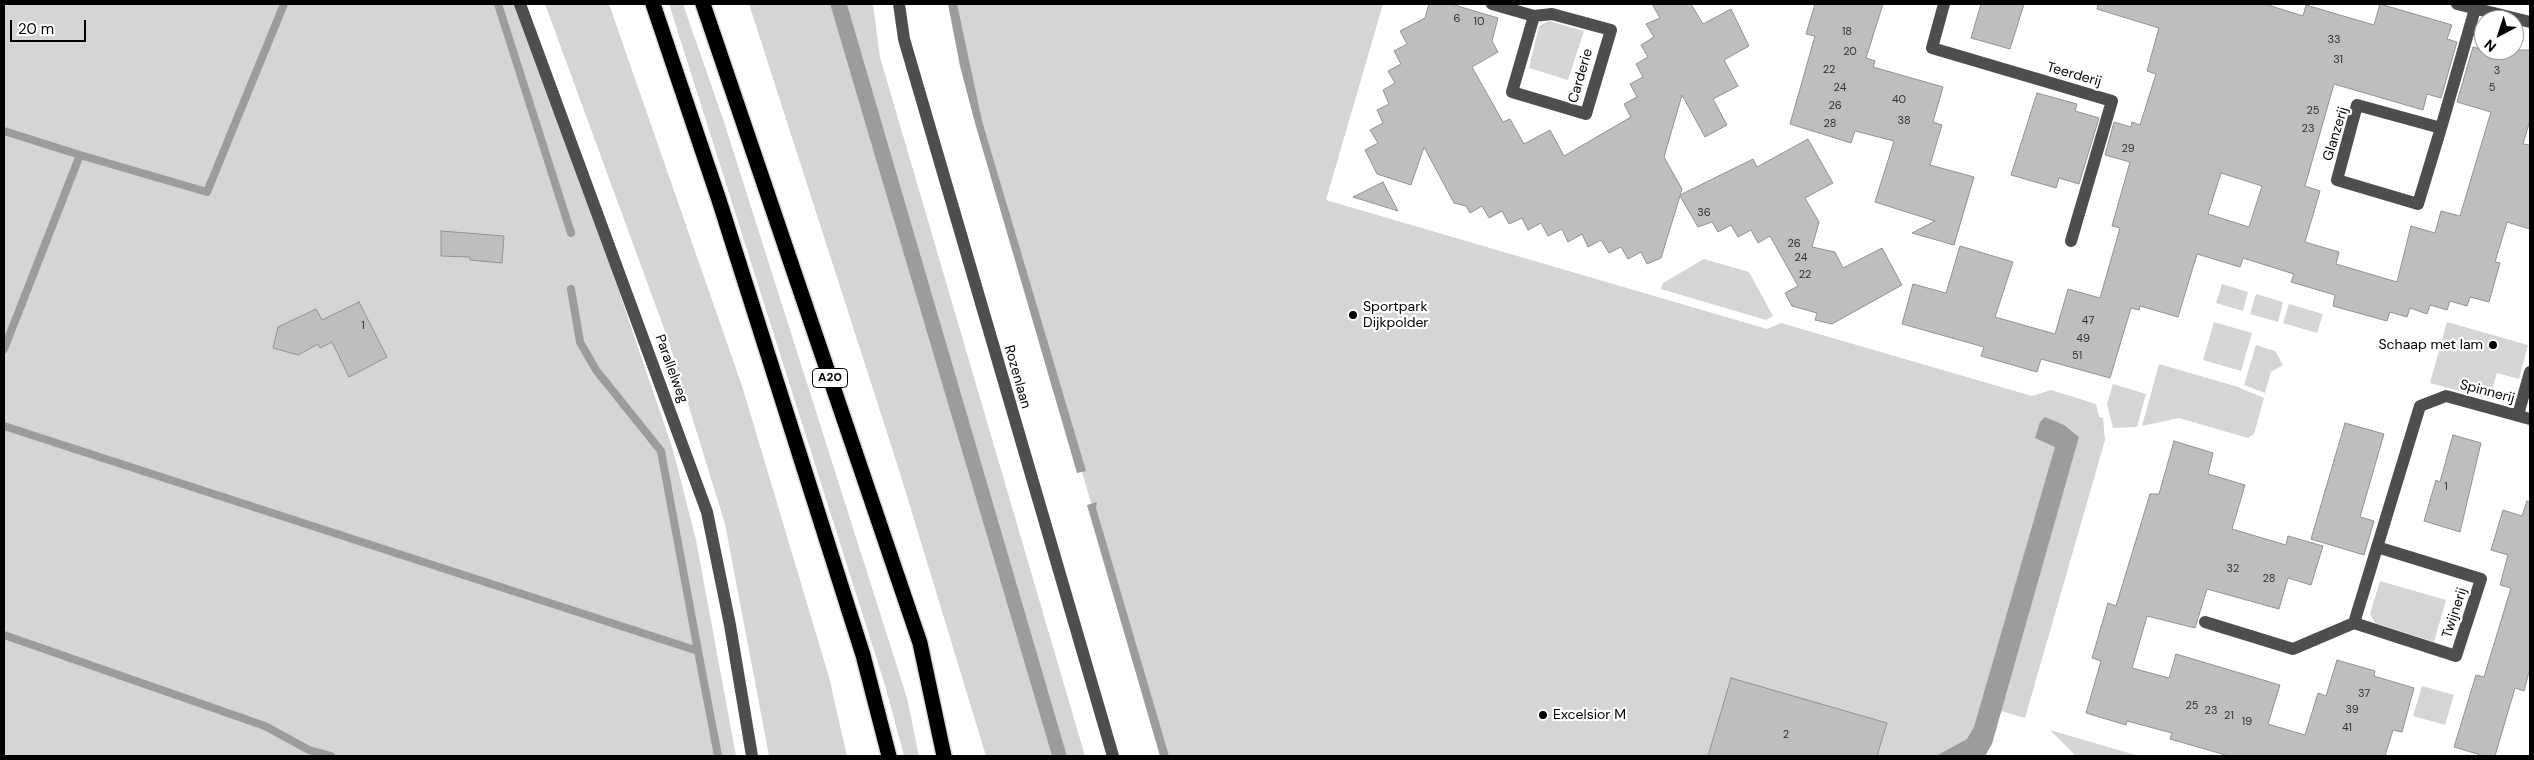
<!DOCTYPE html>
<html>
<head>
<meta charset="utf-8">
<style>
	body { margin:0 }
	#map { position:relative; width:2534px; height:760px; overflow:hidden; background:#fff; font-family:"DM Sans",sans-serif }
	canvas { display:block }
	.frame { position:absolute; inset:0; border:5px solid #000; pointer-events:none }
	.north { position:absolute; left:2474px; top:10px; width:50px; height:50px; box-sizing:border-box; background:#fff; border:1px solid #999; border-radius:50%; rotate:220deg; font-size:14px; font-weight:700; line-height:20px; text-align:center; color:#000 }
	.north::after { content:''; display:block; margin:auto; width:18px; height:22px; background:#000; clip-path:polygon(50% 0,100% 100%,50% 72%,0 100%) }
	.scale { position:absolute; left:10px; top:20px; width:76px; height:22px; box-sizing:border-box; border:2px solid #000; border-top:0; padding-left:6px; font-size:15px; line-height:18px; white-space:nowrap; color:#000; -webkit-text-stroke:4px #fff; paint-order:stroke }
</style>
</head>
<body>
<div id="map">
<canvas width="2534" height="760"></canvas>
<div class="frame"></div>
<div class="north">N</div>
<div class="scale">20 m</div>
</div>
<script>
const ctx = document.querySelector('canvas').getContext('2d');
ctx.lineJoin = 'round';
function fillPath(path, color) { ctx.fillStyle = color; ctx.fill(path, 'evenodd'); }
const poly = rows => new Path2D(rows.map(r => 'M' + r).join(''));
function trace(path, color, width, dash) { ctx.strokeStyle = color; ctx.lineWidth = width; ctx.lineCap = dash ? 'butt' : 'round'; ctx.setLineDash(dash || []); ctx.stroke(path); }
function label(font, color, halo, rows, align = 'center') {
  ctx.font = font + ' "DM Sans",sans-serif'; ctx.lineWidth = 4.5; ctx.setLineDash([]); ctx.textBaseline = 'middle'; ctx.strokeStyle = halo; ctx.fillStyle = color; for (const [text, x, y, turn = 0] of rows) {
    ctx.save(); ctx.translate(x, y); ctx.rotate((+turn || 0) * Math.PI / 180); ctx.textAlign = isNaN(turn) ? turn : align; if (halo) ctx.strokeText(text, 0, 0); ctx.fillText(text, 0, 0); ctx.restore();
  }
}
fillPath(poly([
	[4,4,517,4,565,133,673,450,696,540,736,756,4,756],
	[545,4,609,4,743,389,829,677,847,756,769,756,725,524,669,342],
	[669,4,683,4,724,122,907,698,919,756,904,756,885,685],
	[749,4,830,4,1052,756,986,756,899,470],
	[847,4,873,4,880,57,1085,756,1067,756],
	[953,4,1383,4,1326,200,1767,329,1781,323,2032,396,2051,390,2096,404,2099,417,2103,418,2105,440,2025,718,2001,711,2079,437,2064,440,1977,747,1962,756,1165,756,975,106],
	[1549,21,1584,31,1568,80,1529,68,1539,26],
	[1704,259,1749,272,1773,316,1766,320,1661,289,1663,283],
	[2222,284,2248,292,2243,311,2216,303],
	[2256,294,2283,302,2278,322,2250,314],
	[2289,304,2323,314,2317,333,2283,323],
	[2214,322,2252,333,2241,371,2203,360],
	[2447,322,2528,345,2519,379,2497,373,2489,399,2430,383],
	[2256,345,2275,351,2283,365,2271,372,2265,393,2244,385],
	[2159,364,2238,387,2264,398,2254,434,2248,438,2179,418,2142,426],
	[2113,384,2146,394,2137,427,2113,428,2107,404],
	[2380,581,2446,600,2434,642,2375,623,2370,614],
	[2422,686,2454,695,2445,725,2413,716],
	[2050,730,2139,756,2076,756]
]), '#d5d5d5');
fillPath(poly([
	[830,4,847,4,1067,756,1052,756],
	[948,4,957,4,982,121,1086,471,1077,473,975,123,960,66],
	[2045,417,2064,425,2079,437,1992,744,1985,756,1936,756,1967,739,1974,727,2055,447,2035,438,2040,422],
	[1097,502,1096,508,1169,756,1160,756,1087,505]
]), '#9c9c9c');
trace(poly([
	[498,4,571,233],
	[4,131,80,155,4,349],
	[80,155,207,192,284,4],
	[571,289,580,342,596,370,661,451,698,651],
	[4,426,698,651,718,756],
	[4,635,265,726,309,750,331,756]
]), '#9c9c9c', 8);
const building = poly([
	[1429,4,1451,4,1498,18,1492,41,1498,52,1472,67,1503,122,1510,119,1524,144,1550,130,1564,156,1631,117,1624,104,1637,97,1630,84,1643,77,1636,64,1648,57,1641,45,1654,37,1646,24,1660,18,1652,4,1691,4,1703,24,1731,9,1749,46,1724,60,1738,86,1713,99,1727,125,1705,137,1682,95,1664,157,1682,189,1680,195,1753,159,1757,167,1808,139,1833,183,1805,198,1819,222,1812,247,1835,252,1843,268,1882,248,1902,285,1832,324,1815,320,1817,313,1792,306,1785,293,1798,286,1770,236,1758,243,1751,230,1738,237,1731,225,1718,232,1712,222,1698,227,1680,196,1661,258,1647,264,1641,252,1628,259,1621,247,1609,253,1601,240,1588,247,1582,234,1568,242,1562,229,1548,236,1541,223,1528,230,1522,218,1509,224,1502,211,1489,218,1482,206,1470,213,1466,206,1454,203,1424,147,1411,185,1377,174,1365,150,1378,143,1370,130,1383,123,1377,110,1389,104,1383,90,1395,83,1388,71,1401,64,1394,51,1407,44,1400,31,1425,18,1429,4],
	[1815,4,1883,4,1866,58,1875,61,1873,67,1943,87,1933,122,1942,125,1930,165,1974,177,1954,245,1912,233,1935,221,1875,202,1894,141,1855,131,1851,143,1790,124,1815,36,1806,34,1815,4],
	[1981,4,2024,4,2010,49,1971,38,1981,4],
	[2098,4,2265,4,2303,16,2306,5,2374,25,2380,4,2452,25,2447,39,2457,42,2441,98,2427,94,2423,110,2334,84,2305,186,2320,191,2305,242,2339,252,2336,264,2397,282,2411,226,2435,233,2441,211,2460,216,2491,112,2457,102,2473,47,2483,50,2530,50,2530,120,2523,144,2530,145,2530,229,2507,222,2495,262,2500,263,2489,302,2470,297,2467,306,2450,301,2447,310,2430,305,2427,314,2410,308,2407,317,2390,312,2387,321,2333,306,2335,295,2291,282,2294,274,2243,258,2240,267,2197,254,2178,317,2140,306,2139,310,2131,308,2110,378,2041,359,2037,372,1981,356,1984,347,1902,324,1913,284,1946,293,1960,246,2013,262,1995,317,2055,334,2068,289,2100,298,2120,228,2112,226,2130,162,2105,155,2114,122,2131,127,2132,122,2140,125,2156,74,2147,71,2159,28,2097,9,2098,4],
	[2221,173,2262,186,2249,227,2208,214,2221,173],
	[2037,93,2077,104,2075,111,2099,118,2079,184,2059,178,2056,188,2011,175,2037,93],
	[1383,182,1398,211,1353,197,1383,182],
	[441,231,504,236,502,263,470,260,470,257,441,256,441,231],
	[359,302,387,357,349,377,332,342,320,348,318,344,298,355,273,348,278,327,316,309,322,320,359,302],
	[2345,423,2384,434,2360,517,2374,521,2364,555,2311,539,2345,423],
	[2453,435,2481,443,2460,532,2424,521,2436,480,2440,482,2453,435],
	[2174,441,2213,453,2208,474,2245,485,2232,529,2286,545,2288,536,2323,546,2311,585,2288,578,2279,609,2207,589,2195,628,2147,616,2132,668,2169,678,2176,654,2280,685,2268,724,2305,735,2318,693,2326,696,2337,660,2375,671,2374,676,2414,688,2402,732,2393,730,2385,756,2229,756,2170,739,2172,733,2127,721,2126,725,2086,713,2101,661,2092,658,2108,603,2116,606,2150,494,2159,494,2174,441],
	[2527,501,2530,502,2530,668,2524,691,2515,688,2495,756,2484,756,2454,747,2476,675,2484,677,2511,588,2500,585,2508,555,2491,550,2503,510,2522,516,2527,501],
	[1731,678,1887,723,1877,756,1708,756,1731,678]
]);
fillPath(building, '#bebebe');
trace(building, '#929292', 1);
const highway = poly([
	[653,4,719,200,863,655,889,756],
	[703,4,920,643,944,756]
]);
trace(highway, '#dbdbdb', 18);
trace(poly([
	[520,4,707,512,730,625,752,756],
	[899,4,904,39,1113,756],
	[1492,4,1534,16,1552,14,1611,30,1586,114,1512,92,1534,16],
	[1944,4,1932,48,2112,101,2071,241],
	[2457,4,2530,22],
	[2441,128,2357,105,2337,180,2418,204,2441,128,2475,9],
	[2518,415,2530,372],
	[2377,547,2481,579,2456,656,2354,623,2420,406,2446,396,2530,419],
	[2205,622,2293,649,2354,623]
]), '#4e4e4e', 12);
trace(highway, '#000', 15);
for (const [x, y, r, color] of [
	[1353,315,5,"#000"],
	[2493,345,5,"#000"],
	[1543,715,5,"#000"]
]) { const dot = new Path2D(); dot.arc(x, y, r, 0, 2 * Math.PI); ctx.fillStyle = color; ctx.fill(dot); trace(dot, '#fff', 2); }
label('11px', '#303030', null, [
	["6",1457,19],
	["10",1479,22],
	["18",1847,32],
	["33",2334,40],
	["20",1850,52],
	["31",2338,60],
	["22",1829,70],
	["3",2497,71],
	["24",1840,88],
	["5",2492,88],
	["40",1899,100],
	["26",1835,106],
	["25",2313,111],
	["38",1904,121],
	["28",1830,124],
	["23",2308,129],
	["29",2128,149],
	["36",1704,213],
	["26",1794,244],
	["24",1801,258],
	["22",1805,275],
	["47",2088,321],
	["1",363,326],
	["49",2083,339],
	["51",2077,356],
	["1",2446,487],
	["32",2233,569],
	["28",2269,579],
	["37",2364,694],
	["25",2192,706],
	["39",2352,710],
	["23",2211,711],
	["21",2229,716],
	["19",2247,722],
	["41",2347,728],
	["2",1786,735]
]);
for (const [x, y, w] of [
	[830,378,35]
]) { const box = new Path2D(); box.roundRect(x - w / 2, y - 9.5, w, 19, 4); ctx.fillStyle = '#fff'; ctx.fill(box); trace(box, '#000', 1); }
label('bold 12px', '#000', null, [
	["A20",830,378]
]);
label('14px', '#000', '#fff', [
	["Teerderij",2074,75,16],
	["Carderie",1581,76,-74],
	["Glanzerij",2336,134,-73],
	["Parallelweg",671,369,70],
	["Rozenlaan",1017,377,74],
	["Spinnerij",2487,392,15],
	["Twijnerij",2455,613,-72]
]);
label('14px', '#000', '#fff', [
	["Sportpark",1363,307],
	["Dijkpolder",1363,323],
	["Schaap met lam",2483,345,"right"],
	["Excelsior M",1553,715]
], 'left');
</script>
</body>
</html>
